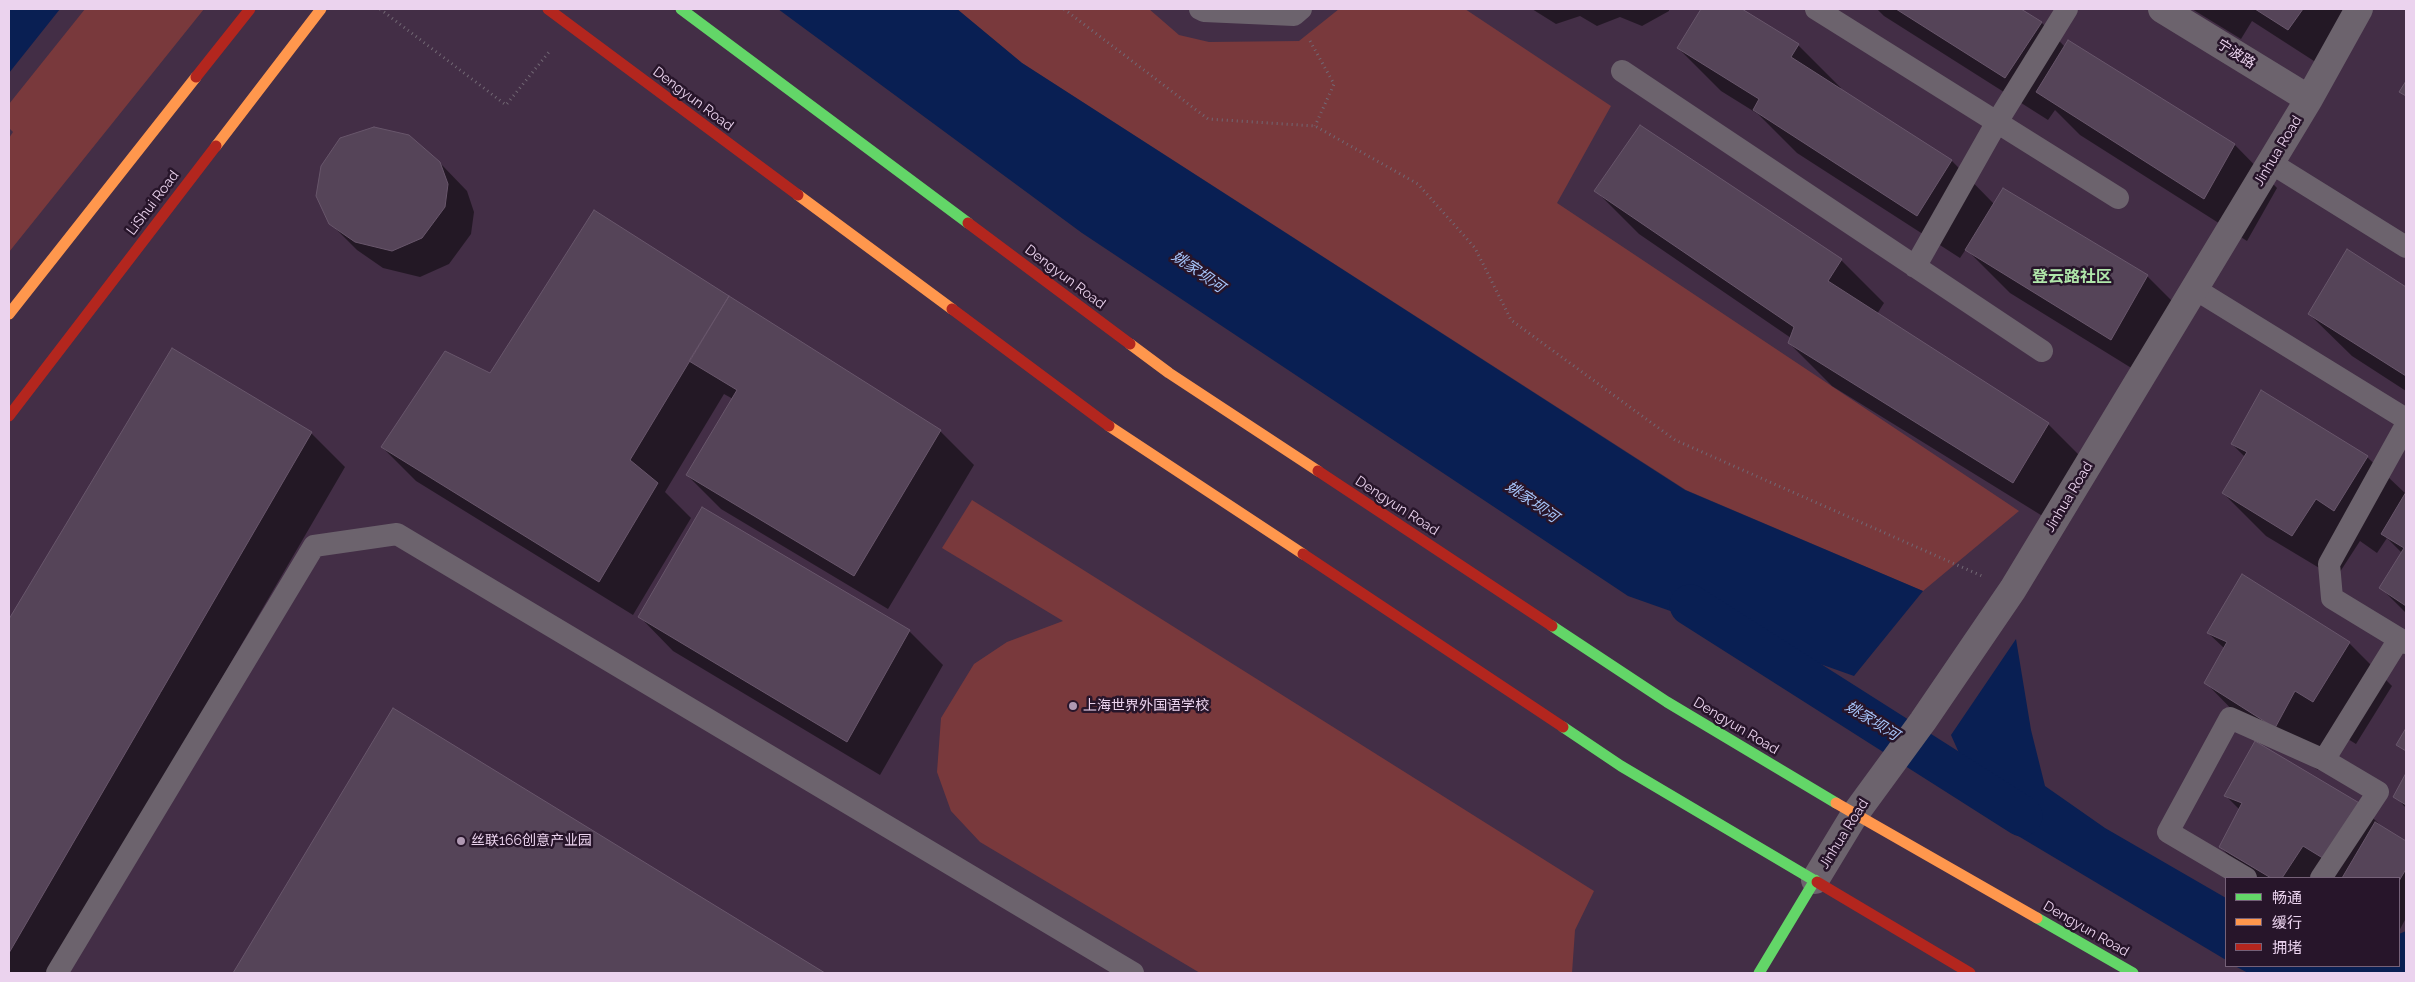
<!DOCTYPE html>
<html>
<head>
<meta charset="utf-8">
<style>
	body { margin:0 }
	#map { position:relative; width:2415px; height:982px; overflow:hidden; background:#432e46; font-family:Raleway,"Noto Sans SC",sans-serif }
	canvas { display:block }
	.frame { position:absolute; inset:0; border:10px solid #ebd3ee; pointer-events:none }
	.legend { position:absolute; left:2225px; top:877px; width:175px; height:90px; box-sizing:border-box; background:#27152a; border:1px solid #756178; margin:0; padding:6px 9px; list-style:none; font-size:15px; color:#ebd3ee }
	.legend li { display:flex; align-items:center; gap:10px; height:25px }
	.legend b { width:25px; border:1px solid #756178 }
</style>
</head>
<body>
<div id="map">
<canvas width="2415" height="982"></canvas>
<div class="frame"></div>
<ul class="legend">
<li><b style="height:6px;background:#63d668"></b>畅通</li>
<li><b style="height:6px;background:#ff974d"></b>缓行</li>
<li><b style="height:6px;background:#b3261e"></b>拥堵</li>
</ul>
</div>
<script>
const ctx = document.querySelector('canvas').getContext('2d');
ctx.lineJoin = 'round';
function fillPath(path, color) { ctx.fillStyle = color; ctx.fill(path, 'evenodd'); }
const poly = rows => new Path2D(rows.map(r => 'M' + r).join(''));
function trace(path, color, width, dash) { ctx.strokeStyle = color; ctx.lineWidth = width; ctx.lineCap = dash ? 'butt' : 'round'; ctx.setLineDash(dash || []); ctx.stroke(path); }
function label(font, color, halo, rows, align = 'center') {
  ctx.font = font + ' Raleway,"Noto Sans SC",sans-serif'; ctx.lineWidth = 5; ctx.setLineDash([]); ctx.textBaseline = 'middle'; ctx.strokeStyle = halo; ctx.fillStyle = color; for (const [text, x, y, turn = 0] of rows) {
    ctx.save(); ctx.translate(x, y); ctx.rotate((+turn || 0) * Math.PI / 180); ctx.textAlign = isNaN(turn) ? turn : align; if (halo) ctx.strokeText(text, 0, 0); ctx.fillText(text, 0, 0); ctx.restore();
  }
}
fillPath(poly([
	[85,9,204,9,9,252,9,138,13,132,9,128,9,104],
	[957,9,1149,9,1179,35,1209,42,1299,41,1339,9,1465,9,1611,106,1557,203,2019,511,1923,591,1686,490,1022,63],
	[972,500,1594,891,1575,930,1572,973,1200,973,980,842,951,811,937,772,941,718,974,664,1007,642,1063,621,942,548]
]), '#79393c');
fillPath(poly([
	[9,9,60,9,9,73],
	[778,9,957,9,1022,63,1685,490,1923,591,1854,676,1628,596,1082,233],
	[2016,639,2031,730,2045,786,2105,828,2226,898,2226,960,1988,818,1951,735],
	[2406,931,2406,973,2248,973,2235,966,2399,966,2399,934]
]), '#091f53');
fillPath(poly([
	[1532,9,1669,9,1669,11,1642,26,1620,17,1597,26,1580,16,1556,24],
	[1702,9,1740,9,1798,45,1841,88,1840,90,1952,161,1994,204,2147,276,2190,319,2154,382,2010,293,1966,249,1960,258,1797,153,1758,114,1721,91,1678,48],
	[1877,9,2018,9,2042,23,2065,47,2068,41,2235,145,2277,188,2247,241,2080,135,2055,110,2048,120,1884,16],
	[2192,9,2361,9,2331,72,2252,21,2241,39],
	[440,163,467,191,474,212,471,234,449,264,420,277,383,268,357,250,330,223],
	[1596,191,1841,260,1884,303,1877,314,2048,424,2091,467,2057,525,1832,386,1789,343,1791,338,1639,234],
	[594,212,940,431,974,465,888,609,721,509,687,475,733,399,724,394,665,492,691,518,633,615,416,481,382,447,490,374],
	[2347,251,2406,289,2406,391,2352,356,2309,314],
	[172,349,311,433,345,467,50,973,9,973,9,622],
	[2232,444,2367,457,2406,494,2406,613,2381,588,2402,553,2387,538,2377,553,2360,541,2336,578,2266,536,2223,493,2245,457],
	[2243,576,2349,643,2392,686,2356,744,2338,733,2318,770,2248,726,2206,683,2224,648,2208,633],
	[640,617,909,631,943,665,880,775,673,651],
	[394,710,822,973,234,973],
	[2406,776,2406,808,2395,796],
	[2225,795,2360,805,2384,829,2406,843,2406,918,2399,931,2399,878,2252,878,2220,847,2240,810]
]), '#0007');
trace(poly([
	[1690,605,2022,816]
]), '#091f53', 41);
const building = poly([
	[1701,9,1742,9,1799,44,1791,57,1952,160,1917,216,1753,110,1759,99,1677,48,1701,9],
	[1896,9,2021,9,2042,22,2005,78,1896,9],
	[2255,9,2303,9,2288,30,2255,9],
	[2068,40,2235,144,2204,199,2036,92,2068,40],
	[2406,81,2406,96,2399,92,2406,81],
	[1640,125,1842,259,1828,281,2049,423,2013,483,1788,343,1794,327,1594,191,1640,125],
	[374,127,409,135,440,162,448,184,445,207,422,238,392,251,355,242,329,224,316,196,321,166,340,138,374,127],
	[2003,188,2148,275,2111,340,1965,250,2003,188],
	[594,210,729,296,630,460,658,483,599,582,381,447,445,351,490,373,594,210],
	[2347,249,2406,287,2406,376,2308,314,2347,249],
	[729,296,941,430,854,576,686,475,737,390,689,361,729,296],
	[172,348,312,432,9,953,9,619,172,348],
	[2261,390,2368,456,2334,511,2316,499,2292,536,2222,493,2247,452,2231,444,2261,390],
	[2406,492,2406,606,2379,588,2404,548,2381,534,2406,492],
	[702,507,910,630,847,742,638,617,702,507],
	[2242,574,2350,642,2313,702,2295,691,2275,728,2204,683,2227,642,2207,633,2242,574],
	[393,708,825,973,233,973,393,708],
	[2406,728,2406,751,2396,745,2406,728],
	[2255,741,2361,804,2326,860,2303,846,2282,878,2271,878,2219,847,2242,803,2224,796,2255,741],
	[2406,773,2406,805,2393,797,2406,773],
	[2375,822,2406,841,2406,869,2399,881,2399,878,2342,878,2375,822]
]);
fillPath(building, '#554458');
trace(building, '#68566b', 1);
trace(poly([
	[380,9,506,105,549,52],
	[1064,9,1208,119,1315,126,1418,184,1475,248,1511,320,1675,440,1982,576],
	[1310,41,1334,84,1315,126]
]), '#726874', 3, [1, 4]);
trace(poly([
	[1200,9,1204,11,1294,15,1301,9],
	[1816,9,2118,198],
	[1622,71,2042,351],
	[2271,163,2406,247],
	[1915,267,1997,122,2067,9],
	[2195,289,2406,419],
	[2406,425,2329,564,2332,598,2406,643],
	[2324,760,2399,639],
	[2246,878,2168,832,2230,718,2324,760,2378,792,2321,878],
	[57,973,314,546,397,534,1133,973]
]), '#6c636d', 22);
trace(poly([
	[2162,9,2309,99],
	[1815,880,1855,814,1923,721,2013,589,2309,99,2359,9]
]), '#6c636d', 28);
trace(poly([
	[681,9,968,223],
	[1552,626,1667,702,1836,803],
	[1563,727,1621,766,1817,882],
	[2037,918,2133,973],
	[1759,973,1815,880]
]), '#63d668', 11);
trace(poly([
	[216,146,321,9],
	[798,195,952,309],
	[9,314,196,77],
	[1130,344,1169,373,1318,471],
	[1109,426,1303,554],
	[1836,803,2037,918]
]), '#ff974d', 11);
trace(poly([
	[548,9,798,195],
	[196,77,250,9],
	[968,223,1130,344],
	[952,309,1109,426],
	[9,416,216,146],
	[1318,471,1552,626],
	[1303,554,1563,727],
	[1817,882,1970,973]
]), '#b3261e', 11);
for (const [x, y, r, color] of [
	[1073,706,5,"#b099b3"],
	[461,841,5,"#b099b3"]
]) { const dot = new Path2D(); dot.arc(x, y, r, 0, 2 * Math.PI); ctx.fillStyle = color; ctx.fill(dot); trace(dot, '#27152a', 2); }
label('14px', '#ebd3ee', '#27152a', [
	["宁波路",2236,54,32],
	["Dengyun Road",693,99,37],
	["Jinhua Road",2278,151,-59],
	["LiShui Road",153,203,-53],
	["Dengyun Road",1065,277,37],
	["Jinhua Road",2069,497,-59],
	["Dengyun Road",1397,506,33],
	["Dengyun Road",1736,726,31],
	["Jinhua Road",1844,834,-58],
	["Dengyun Road",2086,929,30]
]);
label('14px', '#ebd3ee', '#27152a', [
	["上海世界外国语学校",1083,706],
	["丝联166创意产业园",471,841]
], 'left');
label('italic 15px', '#a7c5fa', '#27152a', [
	["姚家坝河",1198,272,35],
	["姚家坝河",1532,502,35],
	["姚家坝河",1872,721,32]
]);
label('bold 16px', '#b0e7aa', '#27152a', [
	["登云路社区",2072,277]
]);
</script>
</body>
</html>
